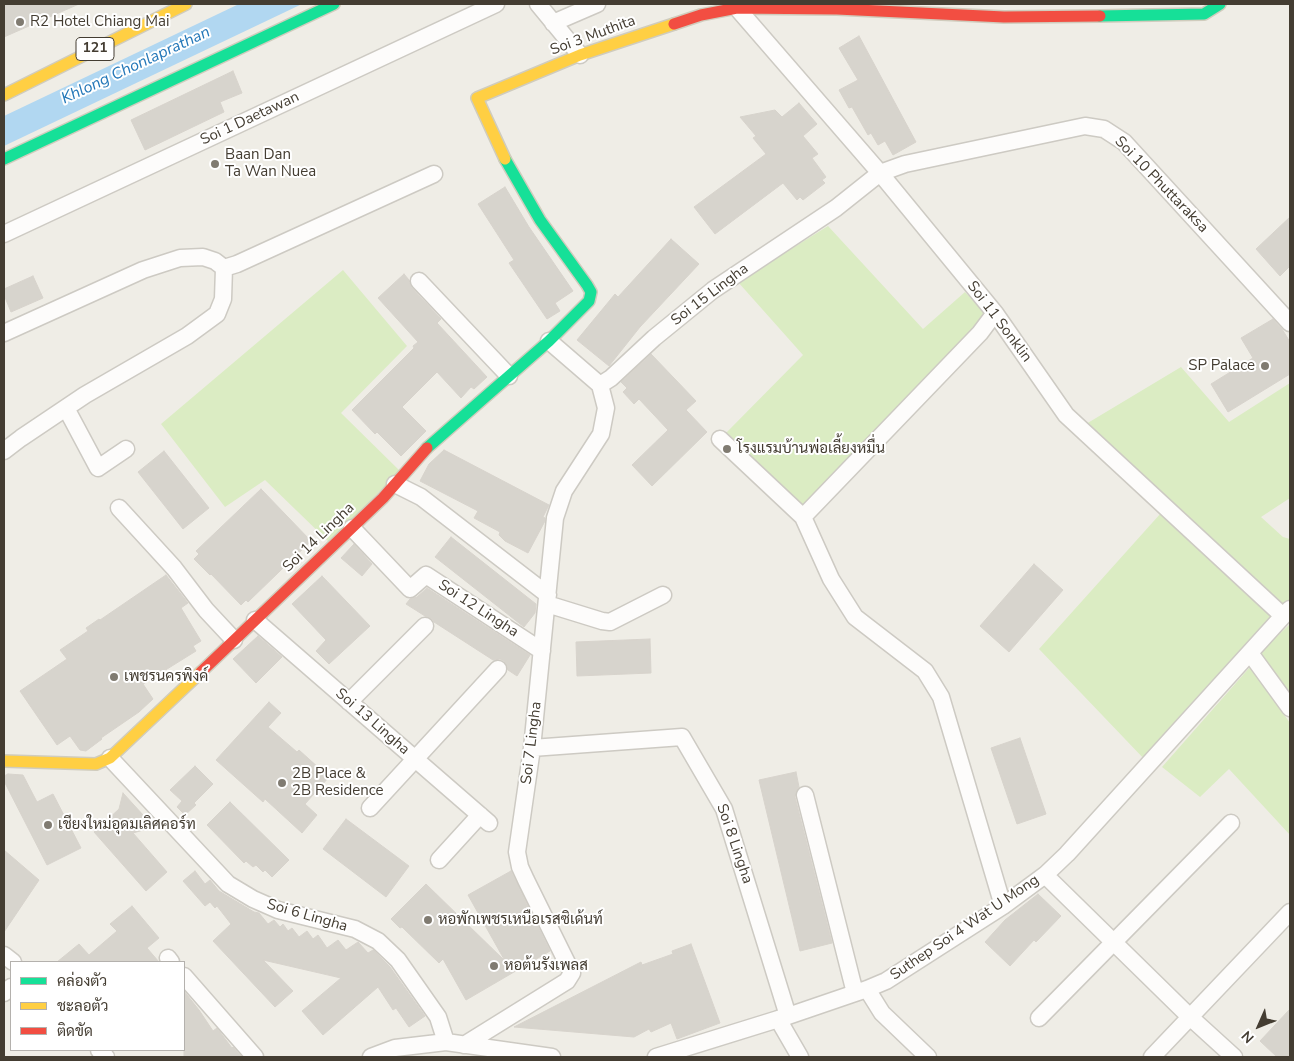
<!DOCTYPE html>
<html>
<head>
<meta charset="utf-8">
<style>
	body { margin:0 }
	#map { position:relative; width:1294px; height:1061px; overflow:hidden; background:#efede6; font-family:"Nunito Sans",Sarabun,sans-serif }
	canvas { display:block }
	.frame { position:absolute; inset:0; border:5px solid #443d32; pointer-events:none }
	.legend { position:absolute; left:10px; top:961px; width:175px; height:90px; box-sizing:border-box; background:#fff; border:1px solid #b4b1ad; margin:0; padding:6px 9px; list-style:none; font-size:15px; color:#443d32 }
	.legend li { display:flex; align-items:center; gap:10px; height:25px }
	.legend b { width:25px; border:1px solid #b4b1ad }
	.north { position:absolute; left:1234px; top:1001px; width:50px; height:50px; -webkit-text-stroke:4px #fff; paint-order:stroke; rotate:226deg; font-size:14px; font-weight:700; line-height:20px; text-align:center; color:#443d32 }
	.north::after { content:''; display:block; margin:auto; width:18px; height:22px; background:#443d32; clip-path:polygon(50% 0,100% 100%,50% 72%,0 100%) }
</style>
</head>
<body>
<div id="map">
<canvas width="1294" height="1061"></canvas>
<div class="frame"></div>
<ul class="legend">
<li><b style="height:6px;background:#16e098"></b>คล่องตัว</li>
<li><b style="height:6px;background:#ffcf43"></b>ชะลอตัว</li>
<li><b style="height:6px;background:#f24e42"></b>ติดขัด</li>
</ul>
<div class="north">N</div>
</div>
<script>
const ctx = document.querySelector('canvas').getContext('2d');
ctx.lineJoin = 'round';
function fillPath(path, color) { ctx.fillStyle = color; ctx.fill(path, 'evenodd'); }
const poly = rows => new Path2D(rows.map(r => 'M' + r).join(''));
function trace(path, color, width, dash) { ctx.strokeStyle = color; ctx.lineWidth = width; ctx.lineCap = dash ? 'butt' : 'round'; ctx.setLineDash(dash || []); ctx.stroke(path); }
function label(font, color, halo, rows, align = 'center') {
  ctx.font = font + ' "Nunito Sans",Sarabun,sans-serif'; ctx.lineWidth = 4; ctx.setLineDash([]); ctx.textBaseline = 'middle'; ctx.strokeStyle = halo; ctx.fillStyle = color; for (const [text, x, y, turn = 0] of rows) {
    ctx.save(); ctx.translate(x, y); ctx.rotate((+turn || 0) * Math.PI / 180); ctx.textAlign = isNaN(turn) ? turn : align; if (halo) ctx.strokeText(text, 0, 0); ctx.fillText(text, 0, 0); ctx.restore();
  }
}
fillPath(poly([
	[828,226,923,329,965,292,986,314,802,507,725,434,803,355,738,282],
	[343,270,407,346,341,413,400,471,329,542,265,480,225,507,161,424],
	[1181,367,1229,422,1290,383,1290,498,1261,517,1283,537,1290,539,1290,602,1282,609,1086,424],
	[1161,513,1274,616,1146,761,1039,649],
	[1290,624,1290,698,1258,654],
	[1250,667,1290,723,1290,835,1229,769,1200,797,1162,767]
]), '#dbecc3');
fillPath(poly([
	[239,4,302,4,4,146,4,116]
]), '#b1d7f1');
const building = poly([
	[4,4,79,4,4,37,4,4],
	[859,36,916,142,893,155,885,141,878,145,871,133,868,135,852,107,849,108,839,90,858,80,839,48,859,36],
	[233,71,242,93,220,102,224,112,145,150,131,120,233,71],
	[799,103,817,124,803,136,818,154,812,158,826,177,822,180,825,183,803,200,800,197,797,200,783,183,715,234,694,207,766,154,753,138,756,136,740,117,775,110,782,117,799,103],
	[505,187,529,227,573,291,555,303,560,311,547,319,509,263,514,260,478,204,505,187],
	[1290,217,1290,266,1280,276,1256,249,1290,217],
	[671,239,699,264,640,327,609,366,577,340,615,294,618,297,671,239],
	[404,274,409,280,412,288,441,319,437,323,487,377,474,389,471,387,461,398,437,372,402,407,426,431,401,456,377,432,375,434,352,410,414,348,413,346,418,342,378,298,404,274],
	[33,276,43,298,11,312,4,295,4,289,33,276],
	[1273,319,1282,329,1290,342,1290,374,1228,412,1211,384,1253,358,1241,338,1273,319],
	[651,354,696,401,686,410,707,432,652,486,632,465,668,430,639,399,634,404,623,392,627,388,621,382,651,354],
	[444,450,549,505,543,517,545,518,545,521,528,553,505,541,499,535,500,532,474,518,478,511,420,481,429,464,444,450],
	[164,451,209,508,183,529,138,472,164,451],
	[261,489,311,541,248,602,246,600,241,605,211,574,210,575,194,559,199,554,196,551,261,489],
	[451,537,536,604,535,613,524,627,435,557,451,537],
	[354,544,372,564,362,576,341,558,354,544],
	[1034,564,1063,590,1009,652,980,626,1034,564],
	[166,575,188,603,181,608,201,641,193,646,196,651,143,684,153,699,139,712,101,738,102,739,86,751,80,750,70,736,57,745,20,691,67,659,60,650,88,631,86,628,99,619,100,620,166,575],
	[322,576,370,626,329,664,316,651,326,640,292,604,322,576],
	[427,588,530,655,517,676,508,670,504,661,500,659,493,660,434,622,432,619,425,616,406,604,410,599,417,597,427,588],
	[258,636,282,657,256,683,233,659,258,636],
	[650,639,651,673,577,676,576,642,650,639],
	[269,702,281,713,268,727,297,752,299,750,329,777,305,804,317,815,302,833,265,799,263,802,216,760,269,702],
	[1020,738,1046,814,1017,824,991,748,1020,738],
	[195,766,213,784,194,803,196,805,185,815,177,807,182,801,170,790,195,766],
	[796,772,799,787,796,792,795,797,832,943,800,951,759,780,796,772],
	[8,774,23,775,37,802,53,794,81,848,47,865,4,781,4,776,8,774],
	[123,793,154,827,133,833,167,872,146,891,94,832,119,809,123,793],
	[230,802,289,860,272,877,265,870,263,872,256,865,253,867,246,861,244,863,207,825,230,802],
	[346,819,409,866,386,897,323,849,346,819],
	[4,850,39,880,4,932,4,850],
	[195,871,205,884,210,880,219,891,254,912,259,913,268,924,274,920,280,927,283,924,288,931,292,928,299,937,307,931,313,939,318,935,327,948,338,940,346,950,358,942,368,953,373,950,390,967,425,1016,409,1027,396,1008,393,1010,378,987,323,1035,302,1011,341,978,263,960,293,991,275,1007,213,941,231,924,217,906,215,908,210,902,205,906,183,881,195,871],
	[511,871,550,951,466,1000,443,959,439,963,402,927,400,928,391,919,426,884,505,961,468,895,511,871],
	[1038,894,1061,916,1036,942,1034,940,1010,966,985,942,1005,920,1038,894],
	[132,906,159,938,147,948,159,962,57,962,79,944,89,955,117,931,110,924,132,906],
	[691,944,720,1023,677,1039,671,1023,651,1032,649,1029,634,1037,514,1027,641,962,642,965,673,954,672,951,691,944],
	[184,991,199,1010,213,1031,217,1028,232,1048,233,1047,242,1057,184,1057,184,991],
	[1290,1009,1290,1057,1277,1057,1260,1041,1290,1009]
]);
fillPath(building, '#d7d4cd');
trace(building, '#d7d3cc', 1);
const street = poly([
	[538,4,580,55],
	[737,8,880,173,995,313,1066,415,1283,616],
	[553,23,597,4],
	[4,234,496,4],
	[224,268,237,264,434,174],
	[419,281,509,376],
	[4,333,143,270,180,258,203,257,215,261,224,268],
	[549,341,600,385,611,378,654,338,713,290,836,208,880,173,905,164,1085,126,1104,129,1124,142,1290,323],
	[66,408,98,468,126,449],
	[720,439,803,517,831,579,855,617,925,671,941,697,1003,906],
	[4,451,21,438,85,395,187,336,217,314,223,299,224,268],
	[395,484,421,497,548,595],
	[119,508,174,568,206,610,234,640],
	[803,517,980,333,995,313],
	[352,528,410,589,426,575,542,651],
	[547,604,602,621,610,622,663,595],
	[255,620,489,823],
	[1250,653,1290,708],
	[349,702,425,626],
	[532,748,682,737,724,809,788,1016],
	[110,758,228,884,253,899,278,910,355,929,378,941,398,960,438,1017,446,1042],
	[805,795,855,993],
	[370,808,498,669],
	[439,860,480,815],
	[1045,875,1190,1017,1234,1057],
	[4,955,13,962],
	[168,958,171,962],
	[184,976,255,1057],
	[867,989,882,1013,928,1057],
	[4,993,11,987],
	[1039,1018,1231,823],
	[778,1019,800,1057],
	[464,1045,567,981,572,973,526,880,520,867,517,852,532,748,555,518,564,491,601,434,606,408,600,385],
	[99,1050,106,1057],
	[371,1057,395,1048,446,1042,552,1057],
	[656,1057,788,1016,867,989,886,981,1003,906,1045,875,1067,854,1283,616,1290,609],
	[1152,1057,1290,912]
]);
const fast = poly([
	[1100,16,1204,14,1220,4],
	[4,159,334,4],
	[427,448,549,341,589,301,591,292,587,285,540,220,505,159]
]);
const slow = poly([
	[4,95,186,4],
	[505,159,477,98,580,55,674,24],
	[4,761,96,764,110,758,201,672]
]);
const jam = poly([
	[674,24,701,15,737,8,837,9,1004,17,1100,16],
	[201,672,383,498,427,448]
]);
trace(street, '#cdcac3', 19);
trace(fast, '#d0ccbd', 14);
trace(slow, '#d0ccbd', 14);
trace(jam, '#d0ccbd', 14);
trace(street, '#fdfcfb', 16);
trace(fast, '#16e098', 11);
trace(slow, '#ffcf43', 11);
trace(jam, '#f24e42', 11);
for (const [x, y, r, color] of [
	[20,22,5,"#807b71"],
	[215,164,5,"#807b71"],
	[1265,366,5,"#807b71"],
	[727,449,5,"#807b71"],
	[114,677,5,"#807b71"],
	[282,783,5,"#807b71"],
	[48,825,5,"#807b71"],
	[428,920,5,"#807b71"],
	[494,966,5,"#807b71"]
]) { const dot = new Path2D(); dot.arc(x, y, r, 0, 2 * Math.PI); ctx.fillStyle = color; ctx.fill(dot); trace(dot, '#fff', 2); }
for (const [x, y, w] of [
	[95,49,38]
]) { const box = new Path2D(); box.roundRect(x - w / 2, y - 11.5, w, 23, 4); ctx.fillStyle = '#fff'; ctx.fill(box); trace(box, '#443d32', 1); }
label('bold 14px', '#443d32', null, [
	["121",95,49]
]);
label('15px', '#443d32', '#fff', [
	["R2 Hotel Chiang Mai",30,22],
	["Baan Dan",225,155],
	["Ta Wan Nuea",225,172],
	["SP Palace",1255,366,"right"],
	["โรงแรมบ้านพ่อเลี้ยงหมื่น",737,449],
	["เพชรนครพิงค์",124,677],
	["2B Place &",292,774],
	["2B Residence",292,791],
	["เชียงใหม่อุดมเลิศคอร์ท",58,825],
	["หอพักเพชรเหนือเรสซิเด้นท์",438,920],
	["หอต้นรังเพลส",504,966]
], 'left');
label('15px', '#443d32', '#fff', [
	["Soi 3 Muthita",593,36,-20],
	["Soi 1 Daetawan",250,119,-25],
	["Soi 10 Phuttaraksa",1161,185,46],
	["Soi 15 Lingha",710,295,-37],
	["Soi 11 Sonklin",999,322,53],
	["Soi 14 Lingha",319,538,-44],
	["Soi 12 Lingha",478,609,33],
	["Soi 13 Lingha",372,722,41],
	["Soi 7 Lingha",532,743,-83],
	["Soi 8 Lingha",734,844,71],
	["Soi 6 Lingha",307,916,16],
	["Suthep Soi 4 Wat U Mong",965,928,-34]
]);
label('italic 16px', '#2377b8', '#fff', [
	["Khlong Chonlaprathan",136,66,-25]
]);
</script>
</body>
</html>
